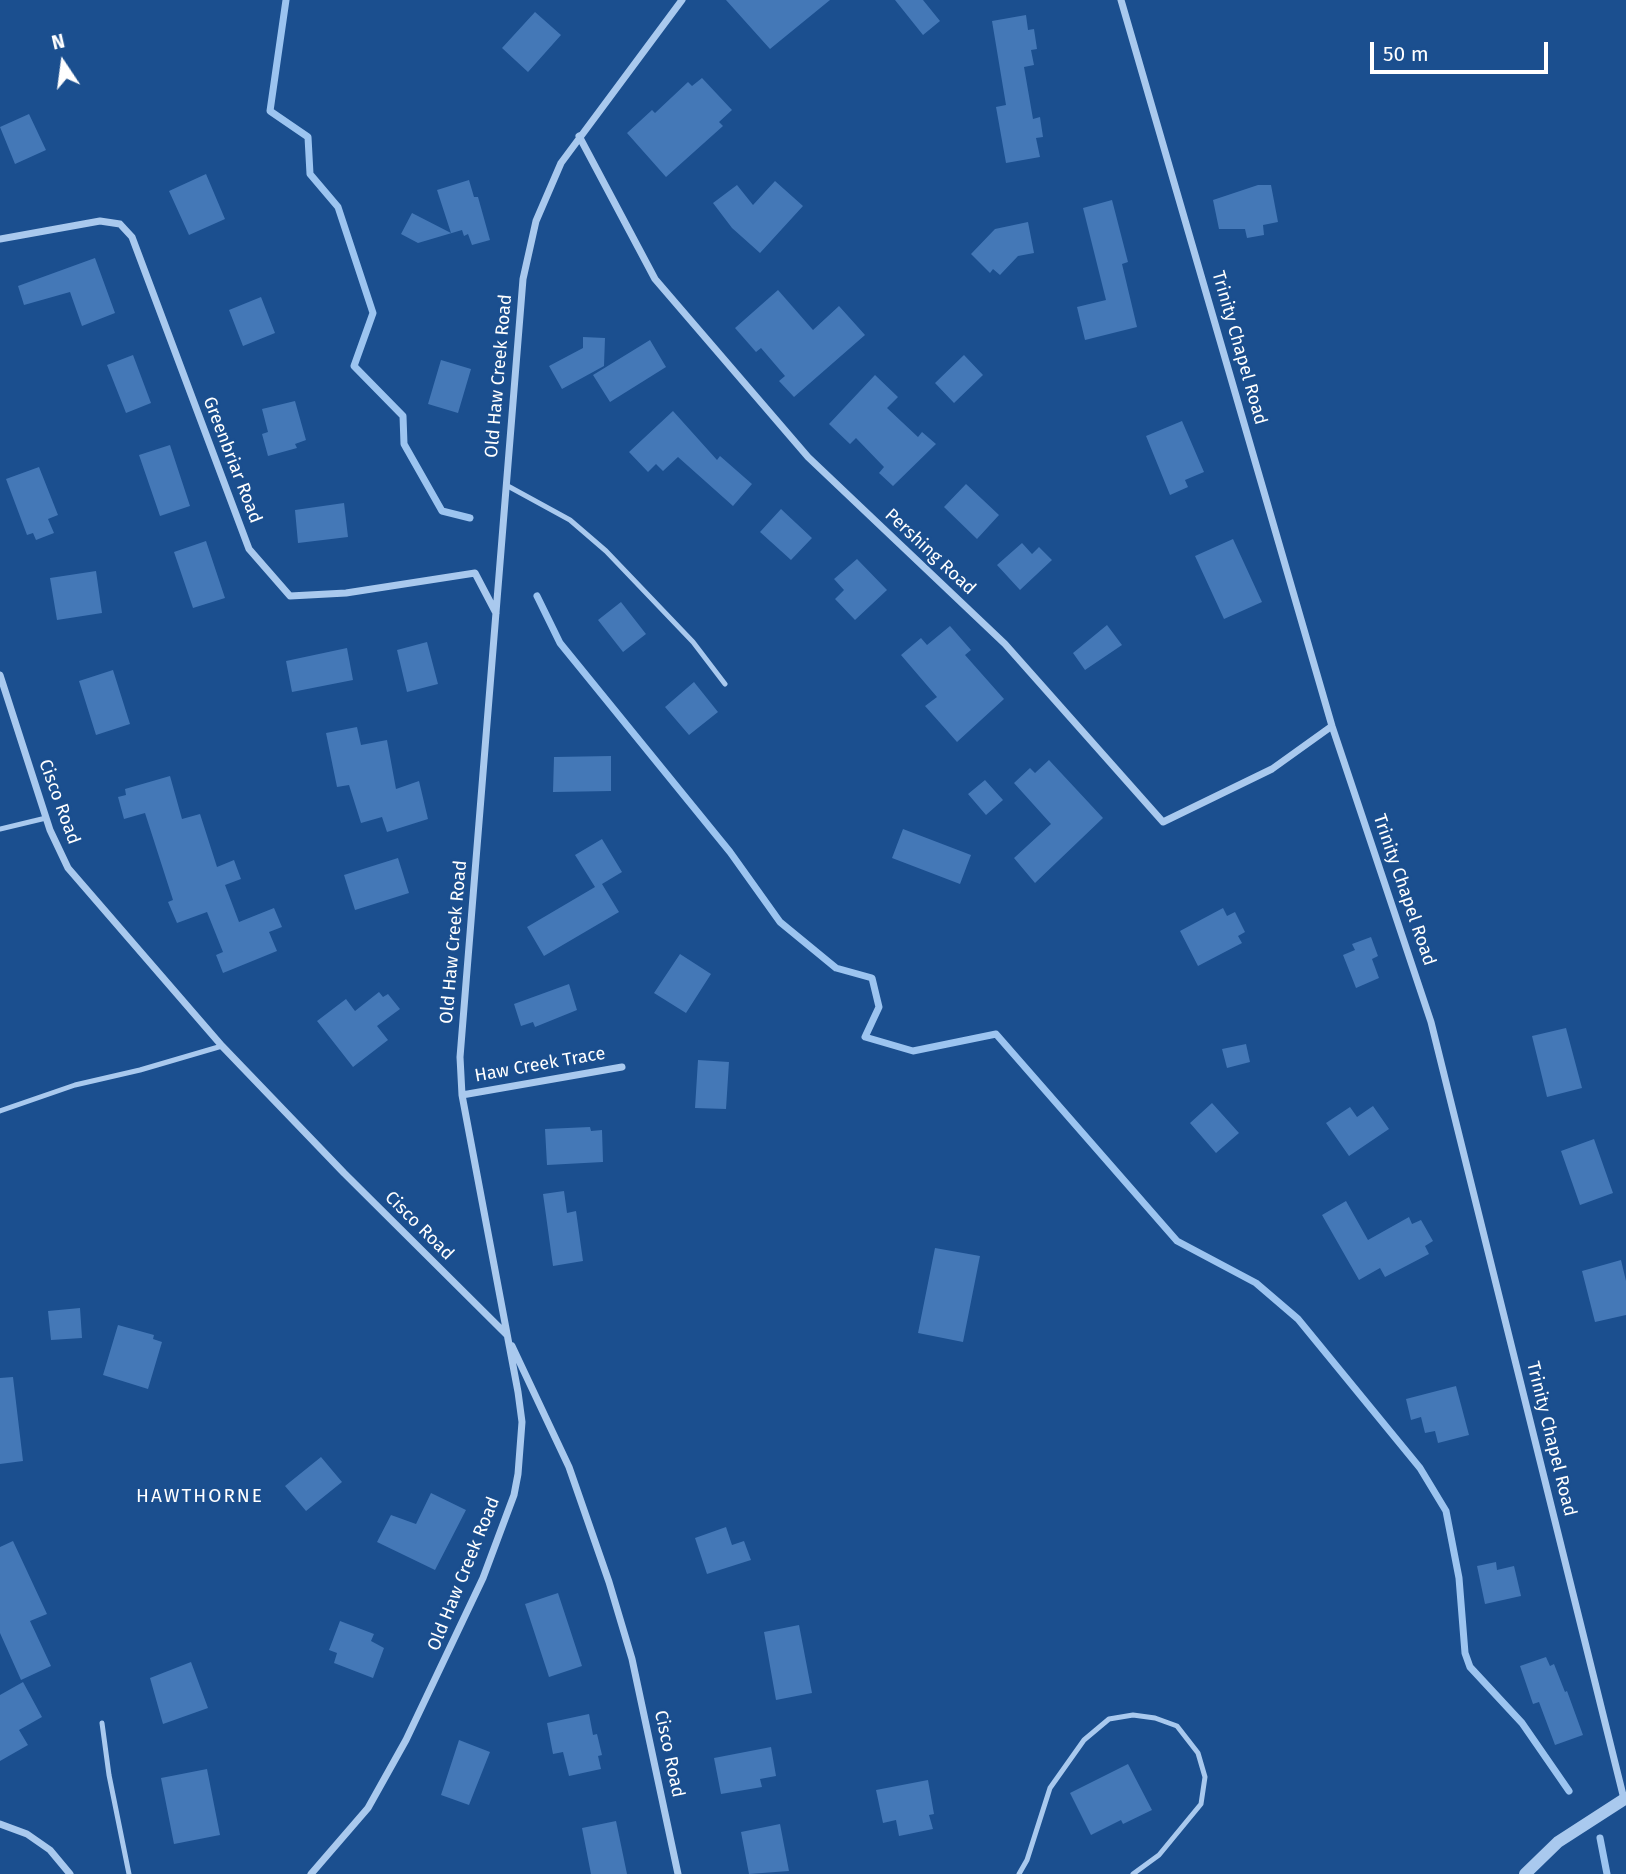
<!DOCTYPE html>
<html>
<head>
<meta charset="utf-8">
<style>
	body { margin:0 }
	#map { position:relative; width:1626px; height:1874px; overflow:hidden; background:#1b4f8f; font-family:"Fira Sans",sans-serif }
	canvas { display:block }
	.north { position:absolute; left:28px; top:28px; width:70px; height:70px; -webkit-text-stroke:5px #1b4f8f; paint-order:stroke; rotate:347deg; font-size:19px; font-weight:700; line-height:28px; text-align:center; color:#fff }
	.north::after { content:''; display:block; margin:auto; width:24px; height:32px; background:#fff; clip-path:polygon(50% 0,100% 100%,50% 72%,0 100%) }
	.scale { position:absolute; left:1370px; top:42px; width:178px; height:32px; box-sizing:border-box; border:4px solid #fff; border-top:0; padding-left:9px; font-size:21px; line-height:24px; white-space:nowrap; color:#fff; -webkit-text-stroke:5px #1b4f8f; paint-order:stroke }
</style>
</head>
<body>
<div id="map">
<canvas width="1626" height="1874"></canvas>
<div class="north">N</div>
<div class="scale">50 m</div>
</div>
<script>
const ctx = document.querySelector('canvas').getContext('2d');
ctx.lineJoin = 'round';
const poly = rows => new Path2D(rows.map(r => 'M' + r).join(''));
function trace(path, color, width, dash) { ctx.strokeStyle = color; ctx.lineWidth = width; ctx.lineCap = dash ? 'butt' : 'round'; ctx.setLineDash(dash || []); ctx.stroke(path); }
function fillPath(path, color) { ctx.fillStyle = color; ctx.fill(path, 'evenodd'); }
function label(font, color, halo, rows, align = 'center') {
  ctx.font = font + ' "Fira Sans",sans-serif'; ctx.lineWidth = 5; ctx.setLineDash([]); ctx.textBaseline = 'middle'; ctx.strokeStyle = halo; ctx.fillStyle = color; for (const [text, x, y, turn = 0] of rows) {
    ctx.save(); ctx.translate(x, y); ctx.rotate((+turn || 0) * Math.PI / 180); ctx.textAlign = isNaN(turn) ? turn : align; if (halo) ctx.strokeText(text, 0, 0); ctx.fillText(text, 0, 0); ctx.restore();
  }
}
trace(poly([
	[286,0,270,111,308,137,310,174,338,207,373,313,354,366,403,416,404,444,442,511,470,518],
	[537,596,560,643,730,852,780,922,836,968,872,978,879,1007,865,1037,913,1051,996,1034,1177,1241,1256,1283,1298,1319,1420,1468,1446,1511,1459,1578,1465,1653,1470,1667,1522,1723,1569,1791],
	[1600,1838,1607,1874]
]), '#9cc4f0', 7);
fillPath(poly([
	[726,0,830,0,770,49],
	[895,0,923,0,940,21,923,35],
	[535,12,561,35,528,72,502,48],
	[1026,15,1028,30,1034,29,1037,49,1031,50,1034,65,1024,67,1033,119,1040,117,1043,137,1036,138,1040,157,1006,163,996,107,1006,105,992,21],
	[702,78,732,110,719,122,723,126,666,177,627,133,652,110,655,113,688,82,692,86],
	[29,114,46,150,15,164,0,127],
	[206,174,225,219,189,235,169,191],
	[469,180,474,197,478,197,490,240,472,245,468,234,464,236,462,230,418,243,401,234,412,213,451,233,437,190],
	[775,181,803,206,760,253,732,228,713,203,737,185,753,205],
	[1258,185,1271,185,1278,222,1263,225,1264,235,1247,238,1245,229,1219,229,1213,200],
	[1112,200,1128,262,1122,264,1137,327,1085,340,1077,307,1106,300,1083,208],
	[1028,222,1034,253,1018,256,1000,275,993,269,990,273,971,254,995,229],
	[95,258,115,313,82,326,70,292,24,305,18,286],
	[778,290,813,330,839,306,865,335,794,397,779,381,785,376,761,348,756,352,735,328],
	[261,297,275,333,243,346,229,310],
	[583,337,605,338,604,366,562,389,549,366,583,348],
	[650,340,666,367,610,402,593,375],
	[133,355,151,403,126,413,107,365],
	[964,355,983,375,954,403,935,383],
	[441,360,471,369,458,413,428,404],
	[875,375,898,397,887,408,918,437,922,432,936,444,893,486,879,473,884,467,856,438,850,444,829,424],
	[295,401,306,440,295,444,297,448,268,456,262,434,268,432,262,409],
	[673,411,717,460,720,456,752,484,733,506,678,457,663,471,656,464,648,472,629,452],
	[1182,421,1204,472,1185,480,1188,487,1170,495,1146,436],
	[170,445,190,506,160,516,139,455],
	[39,467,58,515,48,519,54,533,36,540,33,533,27,535,6,479],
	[966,484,999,515,977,539,944,507],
	[344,503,348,537,298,543,295,510],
	[781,509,812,538,791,560,760,532],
	[1233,539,1262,602,1224,619,1195,556],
	[206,541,225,598,193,608,174,552],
	[1022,543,1032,554,1039,547,1052,560,1020,590,997,565],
	[857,559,887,590,855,620,835,599,844,590,834,579],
	[96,571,102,613,57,620,50,578],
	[621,602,646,634,623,652,598,620],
	[1107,625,1122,645,1085,670,1073,653],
	[950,626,971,650,965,655,1004,699,957,742,925,706,937,697,901,655,921,638,927,645],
	[427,642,438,684,407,692,397,650],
	[347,648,353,680,292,692,286,661],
	[113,670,130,724,96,735,79,681],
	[694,682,718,712,689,735,665,707],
	[357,727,361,745,387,740,396,789,419,781,428,819,387,832,382,817,361,823,349,785,337,787,326,733],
	[611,756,611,791,553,792,554,757],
	[1049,760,1103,818,1035,883,1014,858,1051,824,1014,783,1030,768,1035,773],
	[170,776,182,819,200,814,217,867,234,860,241,879,225,885,239,922,274,908,282,927,269,932,277,951,223,973,216,955,223,952,207,912,177,923,168,902,173,900,145,813,124,819,118,797,126,795,125,789],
	[985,780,1003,800,986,815,968,794],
	[903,829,971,855,960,884,892,858],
	[602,839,622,872,602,884,619,912,544,956,527,927,595,887,575,855],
	[398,858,409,893,355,910,344,875],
	[1223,908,1227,916,1235,912,1245,932,1238,936,1242,943,1198,966,1180,931],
	[1371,937,1378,956,1372,959,1379,978,1356,988,1343,955,1355,950,1352,944],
	[680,954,711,974,686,1013,654,993],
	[569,984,577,1010,535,1027,533,1022,521,1026,514,1004],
	[379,992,383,997,388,994,400,1009,377,1026,388,1040,353,1067,317,1021,346,999,355,1011],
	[1566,1028,1582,1088,1547,1097,1532,1036],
	[1246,1044,1250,1062,1227,1068,1222,1049],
	[698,1060,729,1062,726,1109,695,1108],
	[1212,1103,1239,1133,1216,1153,1190,1123],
	[1373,1106,1389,1129,1349,1156,1326,1123,1350,1107,1357,1117],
	[590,1127,591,1131,602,1130,603,1162,547,1165,545,1129],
	[1594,1139,1613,1193,1580,1205,1561,1151],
	[564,1191,567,1213,576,1211,583,1261,553,1266,543,1194],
	[1346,1201,1368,1240,1409,1217,1412,1224,1421,1220,1433,1241,1425,1246,1429,1254,1385,1277,1380,1268,1359,1280,1322,1215],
	[935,1248,980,1256,963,1342,918,1333],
	[1621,1260,1626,1281,1626,1315,1595,1322,1582,1271],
	[80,1308,82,1338,51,1340,48,1311],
	[118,1325,154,1335,153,1339,162,1342,148,1389,103,1375],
	[13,1377,23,1461,0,1464,0,1378],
	[1456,1386,1469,1435,1438,1443,1435,1431,1425,1433,1421,1417,1411,1420,1406,1399],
	[321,1457,342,1482,306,1511,285,1486],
	[431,1493,466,1510,435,1570,377,1542,391,1515,416,1524],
	[726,1527,732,1545,744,1541,751,1560,707,1574,695,1538],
	[13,1541,47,1614,30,1621,51,1666,21,1680,0,1633,0,1547],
	[1496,1562,1497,1570,1514,1566,1521,1596,1485,1604,1477,1566],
	[558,1593,582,1666,549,1677,525,1604],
	[340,1621,374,1634,371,1641,384,1648,373,1678,334,1663,337,1653,329,1650],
	[799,1625,812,1693,776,1700,764,1632],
	[1546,1657,1550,1666,1554,1664,1565,1692,1567,1691,1583,1735,1555,1745,1539,1702,1533,1704,1520,1666],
	[191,1662,208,1708,163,1724,150,1678],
	[23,1682,42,1717,19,1730,28,1745,0,1761,0,1695],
	[589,1714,593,1735,597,1734,602,1755,598,1756,601,1769,569,1776,563,1752,553,1754,547,1723],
	[459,1740,490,1752,469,1805,441,1795],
	[771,1747,776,1776,760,1779,762,1787,721,1794,714,1758],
	[1128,1764,1152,1810,1123,1824,1121,1820,1091,1835,1070,1793],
	[207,1769,220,1835,174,1844,161,1778],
	[928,1780,934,1814,929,1815,933,1829,899,1836,896,1820,883,1823,876,1790],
	[616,1821,627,1874,591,1874,582,1828],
	[780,1824,789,1871,749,1874,741,1832]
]), '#4478b7');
trace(poly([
	[506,485,570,520,606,551,693,642,725,684],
	[0,829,46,818],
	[0,1111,75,1085,140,1070,222,1046],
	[102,1723,109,1775,129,1874],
	[1019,1874,1027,1860,1050,1788,1084,1740,1109,1719,1133,1715,1155,1718,1177,1726,1198,1753,1205,1777,1201,1804,1159,1855,1133,1874]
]), '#a9c9ee', 5);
trace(poly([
	[1121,0,1332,726,1431,1022,1624,1799],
	[579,136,655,279,808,457,1005,644,1163,822,1272,769,1332,726],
	[0,239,100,221,120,224,132,237,249,549,290,596,346,593,475,573,496,613],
	[0,675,50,830,68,868,222,1046,344,1173,507,1335],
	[462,1095,622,1067],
	[512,1346,569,1467,609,1582,632,1659,678,1874],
	[0,1824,27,1834,50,1850,70,1874],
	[311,1874,368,1808,406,1740,483,1578,514,1495,518,1474,522,1422,518,1392,462,1095,460,1057,523,279,536,221,561,163,682,0]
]), '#a9c9ee', 7);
trace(poly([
	[1525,1874,1558,1842,1626,1798]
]), '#a9c9ee', 12);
label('18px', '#fff', '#1b4f8f', [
	["Trinity Chapel Road",1239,348,74],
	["Old Haw Creek Road",499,376,-85],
	["Greenbriar Road",232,460,69],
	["Pershing Road",930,552,43],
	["Cisco Road",59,802,70],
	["Trinity Chapel Road",1404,890,71],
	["Old Haw Creek Road",454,942,-85],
	["Haw Creek Trace",540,1065,-10],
	["Cisco Road",419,1226,45],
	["Trinity Chapel Road",1551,1439,76],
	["Old Haw Creek Road",464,1574,-68],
	["Cisco Road",669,1754,78]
]);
ctx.letterSpacing = '2px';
label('19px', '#fff', '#1b4f8f', [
	["HAWTHORNE",200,1497]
]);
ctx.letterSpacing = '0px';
</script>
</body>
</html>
